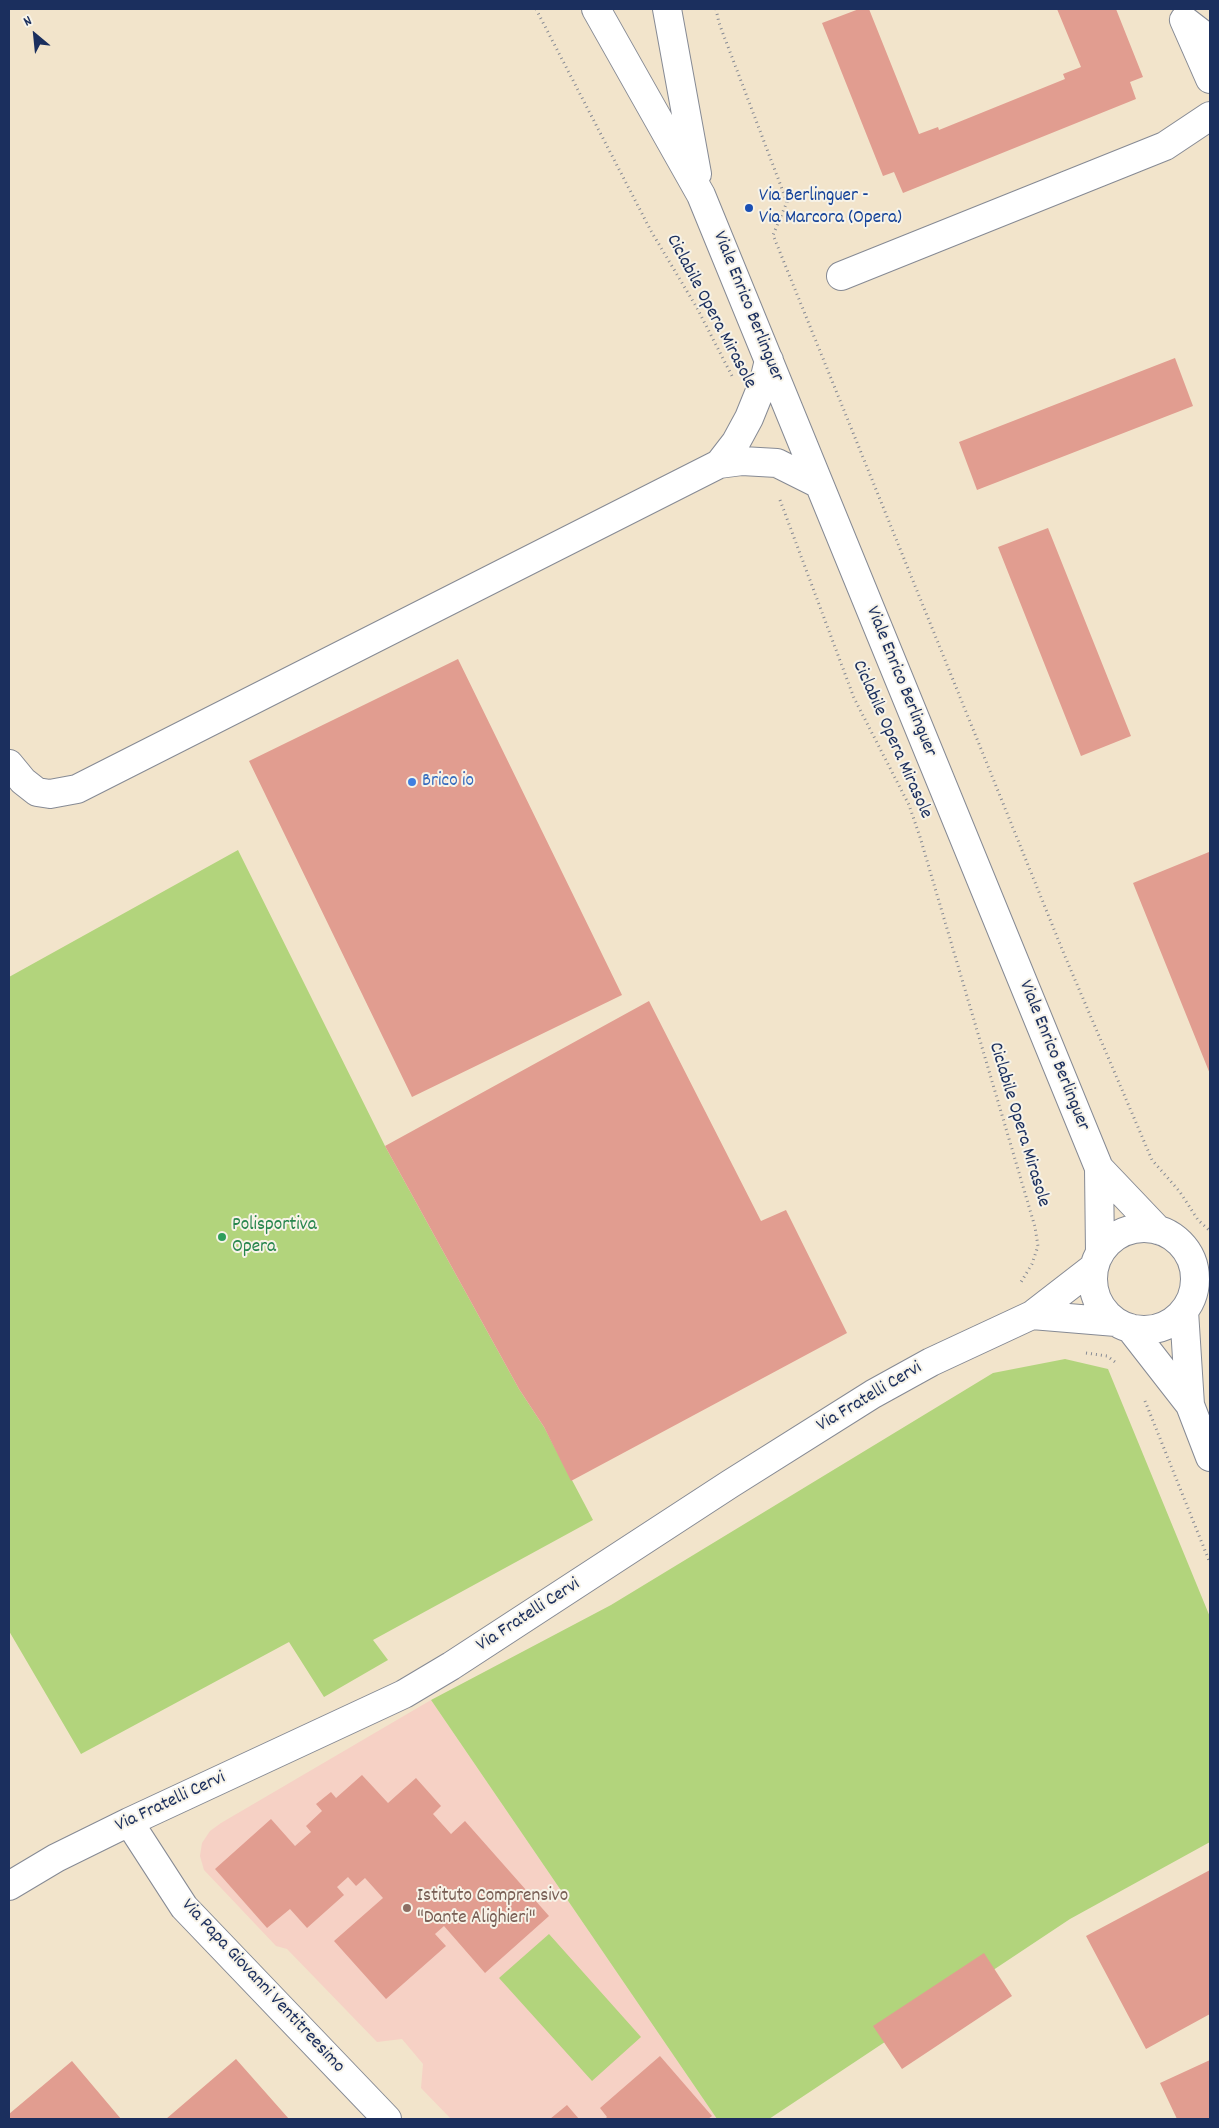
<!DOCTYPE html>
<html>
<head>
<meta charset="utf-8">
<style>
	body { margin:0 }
	#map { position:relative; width:1219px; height:2128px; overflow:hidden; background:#f2e4cb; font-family:Dekko,sans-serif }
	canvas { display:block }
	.frame { position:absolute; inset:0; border:10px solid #1b2f5e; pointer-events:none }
	.north { position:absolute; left:10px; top:10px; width:50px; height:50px; -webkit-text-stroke:4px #f7f3e8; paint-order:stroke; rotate:332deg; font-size:14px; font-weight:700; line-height:20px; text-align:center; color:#1b2f5e }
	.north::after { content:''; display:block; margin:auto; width:18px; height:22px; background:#1b2f5e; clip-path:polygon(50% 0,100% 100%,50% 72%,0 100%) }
</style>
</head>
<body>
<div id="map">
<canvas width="1219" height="2128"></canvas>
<div class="frame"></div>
<div class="north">N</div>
</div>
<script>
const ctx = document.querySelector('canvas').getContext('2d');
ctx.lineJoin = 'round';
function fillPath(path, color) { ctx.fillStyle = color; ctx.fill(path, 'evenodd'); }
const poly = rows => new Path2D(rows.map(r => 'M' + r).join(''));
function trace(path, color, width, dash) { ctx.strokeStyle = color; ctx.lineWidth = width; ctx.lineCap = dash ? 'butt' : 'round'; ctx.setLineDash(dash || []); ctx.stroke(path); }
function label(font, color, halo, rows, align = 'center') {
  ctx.font = font + ' Dekko,sans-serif'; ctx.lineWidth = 4; ctx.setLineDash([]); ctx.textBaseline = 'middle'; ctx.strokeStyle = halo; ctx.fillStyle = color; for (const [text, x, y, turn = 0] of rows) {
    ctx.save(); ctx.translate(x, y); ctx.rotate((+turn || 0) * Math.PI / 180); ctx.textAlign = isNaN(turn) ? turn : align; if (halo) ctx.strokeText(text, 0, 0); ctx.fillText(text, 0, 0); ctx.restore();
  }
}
fillPath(poly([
	[431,1700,717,2119,451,2119,421,2088,423,2064,402,2039,377,2042,287,1949,276,1946,204,1870,200,1856,202,1843,210,1831,221,1823]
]), '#f6d1c5');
fillPath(poly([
	[238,850,385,1146,519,1389,544,1427,593,1520,373,1640,388,1660,324,1697,289,1642,81,1754,9,1631,9,977],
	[1065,1359,1108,1369,1210,1617,1210,1842,1070,1919,769,2119,717,2119,431,1700,611,1605,993,1373],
	[549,1934,641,2037,592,2081,499,1978]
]), '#b2d47c');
fillPath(poly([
	[859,9,869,9,919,134,938,127,939,130,1065,79,1063,74,1081,67,1057,9,1116,9,1143,77,1130,82,1136,99,903,193,894,172,883,176,822,23],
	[1175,358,1193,406,977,490,959,442],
	[1048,528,1131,736,1081,756,998,547],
	[458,659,622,995,412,1097,249,761],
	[1209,852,1210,856,1210,1074,1133,883],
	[649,1001,761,1221,786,1210,847,1333,571,1481,544,1427,519,1389,385,1146],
	[362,1775,388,1803,416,1778,441,1806,433,1814,451,1834,465,1821,549,1916,485,1973,444,1926,435,1934,446,1946,386,1999,334,1941,383,1898,365,1878,356,1886,348,1877,337,1887,344,1895,307,1928,290,1909,267,1928,215,1869,271,1819,295,1846,311,1832,306,1826,322,1811,316,1804,331,1792,336,1798],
	[1210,1870,1210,2014,1146,2049,1086,1936],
	[984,1953,1012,1996,902,2069,873,2026],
	[660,2056,712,2116,708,2119,605,2119,607,2117,600,2108],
	[236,2059,289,2119,166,2119],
	[1210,2060,1210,2119,1177,2119,1160,2083],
	[72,2061,121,2119,9,2119,9,2114],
	[567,2105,579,2119,550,2119]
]), '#e19d90');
const minor = poly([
	[596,9,701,195,1099,1168,1158,1230],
	[667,9,697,174],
	[1210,40,1184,20,1210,79],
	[841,276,1165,146,1210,116],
	[769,360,764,381,749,418,736,442,719,464,742,461,777,463,819,484],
	[9,764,23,781,37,792,50,794,77,789,719,464],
	[1099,1168,1100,1253],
	'1093 1279a51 51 0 1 1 102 0a51 51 0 1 1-102 0Z',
	[1184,1311,1190,1405],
	[1032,1315,1116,1322],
	[1130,1328,1190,1405,1210,1457],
	[129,1822,184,1907,387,2119],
	[9,1886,56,1858,129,1822,404,1694,451,1666,730,1484,873,1394,931,1362,1032,1315,1094,1267]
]);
trace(minor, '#868a94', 30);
trace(poly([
	[536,9,651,231,697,308,732,376],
	[716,9,719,23,787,202,773,235,1064,954,1152,1160,1180,1192,1198,1220,1210,1231],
	[780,500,854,698,909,805,920,837,1035,1227,1038,1246,1032,1264,1021,1282],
	[1086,1353,1107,1356,1115,1362],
	[1145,1401,1210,1563]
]), '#868a94', 3, [1, 4]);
trace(minor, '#fff', 28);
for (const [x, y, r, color] of [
	[749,208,5,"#1a4fb4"],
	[412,782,5,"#3f7fe0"],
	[222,1237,5,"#2e9e5b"],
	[407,1908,5,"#8d6e63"]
]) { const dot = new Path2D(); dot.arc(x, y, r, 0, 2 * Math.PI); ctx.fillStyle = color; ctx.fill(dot); trace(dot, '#f7f3e8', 2); }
label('19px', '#164399', '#f7f3e8', [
	["Via Berlinguer -",759,197],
	["Via Marcora (Opera)",759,219]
], 'left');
label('19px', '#1b2f5e', '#f7f3e8', [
	["Viale Enrico Berlinguer",747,307,68],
	["Ciclabile Opera Mirasole",710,312,62],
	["Viale Enrico Berlinguer",900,682,68],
	["Ciclabile Opera Mirasole",891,740,66],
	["Viale Enrico Berlinguer",1053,1056,68],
	["Ciclabile Opera Mirasole",1018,1125,73],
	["Via Fratelli Cervi",870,1398,-31],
	["Via Fratelli Cervi",529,1616,-33],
	["Via Fratelli Cervi",171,1803,-25],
	["Via Papa Giovanni Ventitreesimo",262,1987,47]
]);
label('19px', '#366cbe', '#f7f3e8', [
	["Brico io",422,782]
], 'left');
label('19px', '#27864d', '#f7f3e8', [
	["Polisportiva",232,1226],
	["Opera",232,1248]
], 'left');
label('19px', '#785e54', '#f7f3e8', [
	["Istituto Comprensivo",417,1897],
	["\"Dante Alighieri\"",417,1919]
], 'left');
</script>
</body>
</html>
